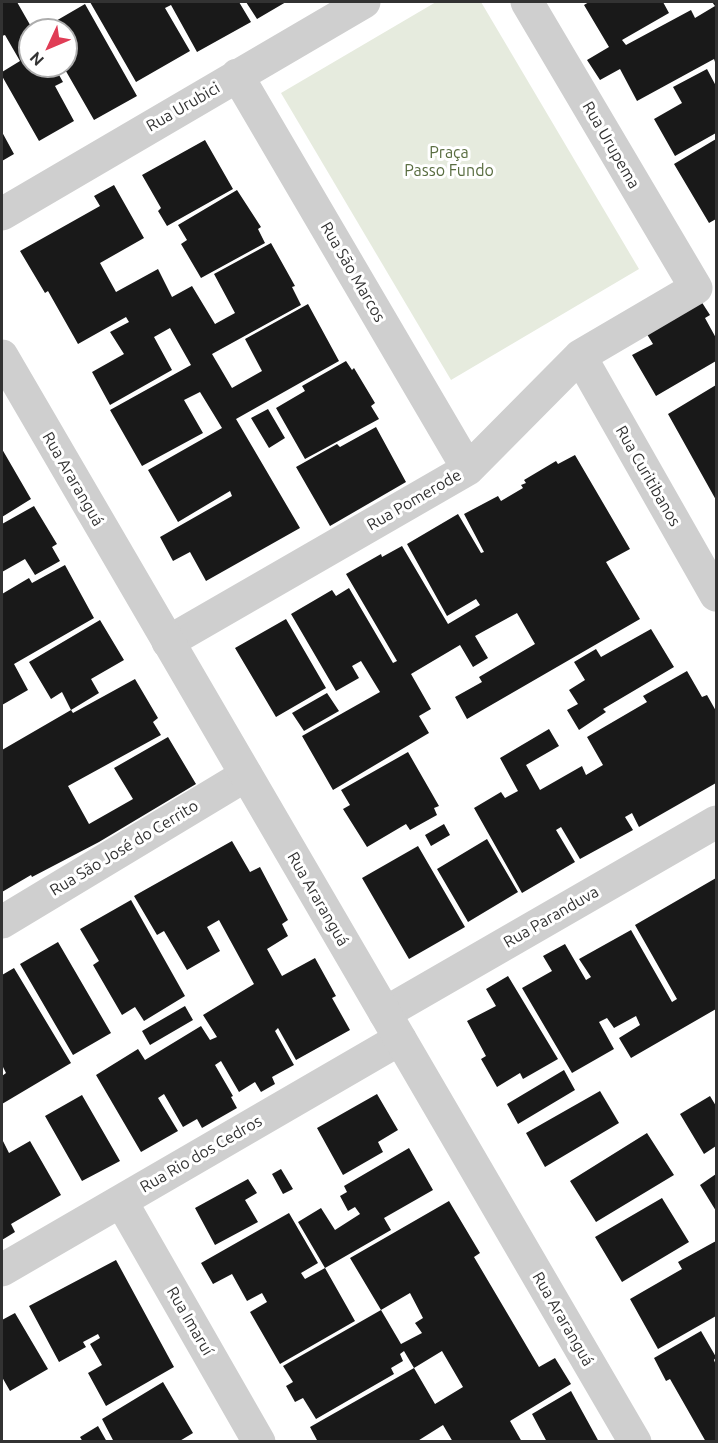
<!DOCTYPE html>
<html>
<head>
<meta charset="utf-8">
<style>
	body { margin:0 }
	#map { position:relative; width:718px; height:1443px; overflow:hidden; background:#fff; font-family:Ubuntu,sans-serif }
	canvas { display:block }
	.frame { position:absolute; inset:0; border:3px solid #323232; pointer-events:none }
	.north { position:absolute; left:18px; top:18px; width:60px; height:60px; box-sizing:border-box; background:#fff; border:2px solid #adadad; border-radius:50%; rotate:226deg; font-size:16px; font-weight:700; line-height:24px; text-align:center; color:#323232 }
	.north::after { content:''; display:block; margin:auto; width:21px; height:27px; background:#e03d56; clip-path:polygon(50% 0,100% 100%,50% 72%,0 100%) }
</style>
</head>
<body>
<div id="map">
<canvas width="718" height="1443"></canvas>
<div class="frame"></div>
<div class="north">N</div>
</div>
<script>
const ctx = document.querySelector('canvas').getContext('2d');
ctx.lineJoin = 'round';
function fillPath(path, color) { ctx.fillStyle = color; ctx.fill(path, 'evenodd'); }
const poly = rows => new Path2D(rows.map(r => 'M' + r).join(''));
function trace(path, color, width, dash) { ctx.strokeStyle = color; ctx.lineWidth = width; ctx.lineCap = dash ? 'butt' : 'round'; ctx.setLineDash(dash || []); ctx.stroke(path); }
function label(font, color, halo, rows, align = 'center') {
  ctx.font = font + ' Ubuntu,sans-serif'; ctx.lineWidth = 6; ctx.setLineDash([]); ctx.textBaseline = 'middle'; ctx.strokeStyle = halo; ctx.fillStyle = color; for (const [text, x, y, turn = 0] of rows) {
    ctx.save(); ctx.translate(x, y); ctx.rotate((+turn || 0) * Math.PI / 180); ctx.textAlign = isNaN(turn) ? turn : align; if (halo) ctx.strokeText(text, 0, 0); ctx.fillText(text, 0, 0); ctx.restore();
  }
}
fillPath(poly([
	[436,2,481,2,639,269,451,380,281,93]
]), '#e6ebde');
fillPath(poly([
	[2,2,17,2,33,30,30,30,30,66,54,66,63,82,55,86,74,121,39,141,2,76,2,72,20,61,5,35,2,36],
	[90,2,239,2,251,22,197,52,171,5,165,8,190,51,136,82],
	[246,2,286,2,257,19],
	[589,2,663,2,669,13,622,40,626,45,691,10,695,18,715,6,712,2,716,2,716,65,714,59,637,101,620,69,600,80,587,60,609,47,584,5],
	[85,4,137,96,94,120,63,66,66,66,66,30,43,30,42,29],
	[707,69,716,86,716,133,675,156,654,119,682,103,673,87],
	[2,132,14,154,2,161],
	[716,139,716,219,709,223,674,164],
	[205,140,233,189,167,226,158,211,161,208,142,175],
	[114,185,144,238,100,263,116,292,158,269,172,297,192,286,215,324,235,313,214,274,271,243,295,286,292,287,301,305,212,354,232,388,262,371,245,339,308,304,339,361,236,419,300,528,206,581,190,552,173,561,160,537,232,496,230,491,178,522,148,470,222,428,200,392,184,400,203,433,142,466,110,410,191,365,170,328,154,337,172,370,110,405,92,372,124,354,110,332,129,322,126,317,78,344,48,291,45,293,20,251,100,206,94,196],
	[237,190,261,227,258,229,265,243,201,278,181,244,187,240,178,225],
	[701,301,710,315,705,318,716,338,716,361,656,396,632,355,653,344,645,331],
	[346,361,352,370,354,368,375,403,371,406,379,419,305,459,276,408,305,391,302,386],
	[716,385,716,500,668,414],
	[268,409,285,438,269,448,251,418],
	[376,427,406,482,330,526,296,467,337,444,340,447],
	[2,449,31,499,2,517],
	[575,455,630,549,606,562,640,619,467,719,455,697,482,682,479,677,535,644,517,613,475,636,488,658,473,667,460,645,411,674,431,709,419,716,429,733,333,790,302,736,380,692,361,661,352,666,359,678,336,691,291,614,332,590,336,596,349,588,393,663,397,661,346,574,381,554,382,557,402,546,448,624,480,605,476,599,447,616,407,544,458,514,481,553,484,552,464,514,498,496,501,501,523,488,521,485,526,483,524,480,556,461,558,464],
	[34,506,57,544,52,547,60,561,35,575,25,559,2,572,2,524],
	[65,565,94,618,14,664,28,690,2,705,2,594,29,578,32,583],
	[286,619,326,688,276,717,235,648],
	[100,620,124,660,91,679,99,693,71,710,62,692,51,699,29,662],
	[651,629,674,667,603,709,606,712,579,730,567,710,578,704,569,690,585,680,574,662,596,649,601,657],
	[687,671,702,697,707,695,716,711,716,783,639,827,632,813,625,817,633,830,580,859,561,827,556,830,575,862,522,893,474,808,501,792,505,798,518,791,500,758,549,729,559,746,526,765,540,790,582,766,586,775,603,765,587,737,647,702,643,696],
	[135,679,158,718,153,722,161,735,68,786,89,824,133,799,114,768,168,737,196,784,99,842,32,877,31,875,2,892,2,823,3,823,2,820,2,750,71,710,73,713],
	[327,693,339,711,304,731,292,713],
	[408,752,439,806,434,808,437,815,410,830,406,824,367,847,343,809,350,805,341,790],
	[444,824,450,835,431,846,425,835],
	[487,839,518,892,468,922,437,869],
	[232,841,250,872,260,867,288,920,282,924,288,936,267,949,282,976,315,958,336,996,332,998,350,1030,296,1060,278,1028,275,1031,294,1065,272,1077,275,1084,261,1092,255,1082,239,1092,221,1061,215,1065,233,1096,231,1097,237,1108,202,1128,197,1119,183,1127,164,1094,158,1098,178,1131,141,1152,96,1075,138,1049,145,1060,201,1026,210,1040,217,1037,203,1015,254,984,219,920,207,927,220,951,187,970,164,931,157,935,134,896],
	[418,846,465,927,409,959,362,878],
	[716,878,716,1009,631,1058,619,1038,640,1025,636,1016,614,1028,607,1018,599,1022,614,1049,572,1073,522,988,552,971,543,956,565,944,586,980,591,977,579,959,631,930,672,1002,677,999,635,925],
	[131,900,185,996,144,1021,135,1007,122,1015,93,965,99,961,80,929],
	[58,942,111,1033,73,1055,20,964],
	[14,968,71,1063,2,1104,2,1076,6,1073,2,1065,2,975],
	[508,976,558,1059,523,1079,520,1073,497,1087,481,1059,486,1056,467,1021,496,1006,486,989],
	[185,1006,193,1020,150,1045,142,1031],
	[564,1070,575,1090,518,1124,507,1104],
	[600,1091,619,1123,545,1167,526,1133],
	[377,1094,398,1130,378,1142,383,1152,343,1175,317,1128],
	[82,1095,120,1161,82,1181,45,1116],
	[710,1096,716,1106,716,1146,704,1154,680,1114],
	[647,1133,674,1175,596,1222,570,1181],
	[2,1139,9,1153,30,1141,61,1195,11,1224,15,1232,2,1240],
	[409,1148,433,1190,384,1218,391,1230,325,1268,298,1222,321,1208,335,1230,360,1214,355,1207,348,1211,340,1196,347,1192,344,1186],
	[281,1169,293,1189,283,1194,272,1174],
	[716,1174,716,1211,700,1185],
	[248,1179,257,1193,245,1200,258,1222,215,1245,195,1208],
	[662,1198,689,1242,622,1282,595,1237],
	[449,1201,480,1253,474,1257,539,1367,555,1358,571,1384,510,1421,522,1442,453,1442,443,1425,416,1442,318,1442,310,1427,414,1368,435,1404,463,1387,442,1351,414,1368,404,1351,400,1354,403,1361,391,1368,394,1374,316,1419,303,1398,295,1402,286,1386,293,1382,283,1366,381,1310,401,1344,422,1333,415,1323,423,1318,410,1293,381,1310,350,1258],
	[289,1213,318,1263,301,1273,305,1279,325,1268,355,1321,280,1364,250,1312,267,1302,262,1293,247,1301,232,1274,213,1284,201,1263],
	[716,1241,716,1316,658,1349,630,1299,682,1269,678,1262],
	[116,1260,174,1367,106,1406,88,1373,102,1365,90,1344,100,1338,98,1334,83,1342,86,1347,59,1362,29,1306],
	[15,1313,48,1369,10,1391,2,1377,2,1320],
	[701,1331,716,1357,714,1360,716,1365,716,1442,706,1442,670,1379,666,1381,654,1358],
	[163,1382,193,1433,178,1442,114,1442,102,1419],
	[571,1391,599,1442,547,1442,532,1414],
	[98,1426,107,1442,83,1442,80,1437]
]), '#191919');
trace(poly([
	[237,75,468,469],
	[2,214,364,2],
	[580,356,716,595],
	[168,642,468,469,580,356,696,288,527,2],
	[2,922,246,775],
	[385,1013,716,822],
	[121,1201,259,1442],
	[2,1270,400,1039]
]), '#cfcfcf', 33);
trace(poly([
	[2,356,635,1442]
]), '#cfcfcf', 33);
label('16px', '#323232', '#fff', [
	["Rua Urubici",183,107,-30],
	["Rua Urupema",611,145,60],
	["Rua São Marcos",353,272,60],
	["Rua Curitibanos",648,476,60],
	["Rua Araranguá",73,479,60],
	["Rua Pomerode",414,500,-30],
	["Rua São José do Cerrito",124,848,-31],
	["Rua Araranguá",318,899,60],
	["Rua Paranduva",551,917,-30],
	["Rua Rio dos Cedros",201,1154,-30],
	["Rua Araranguá",563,1319,60],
	["Rua Imaruí",190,1321,60]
]);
label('16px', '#596d40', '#fff', [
	["Praça",449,153],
	["Passo Fundo",449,171]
]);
</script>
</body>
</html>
